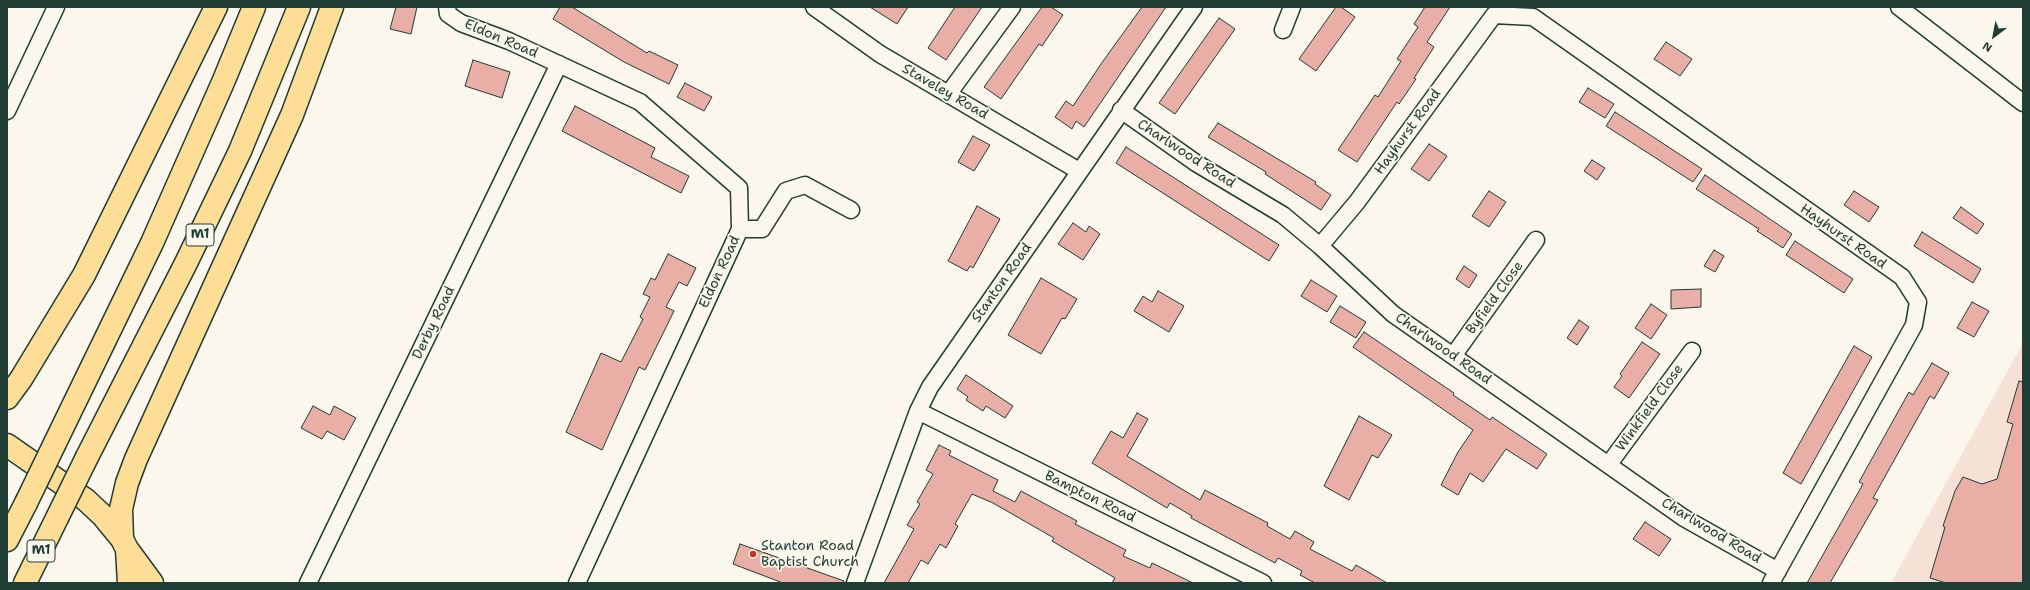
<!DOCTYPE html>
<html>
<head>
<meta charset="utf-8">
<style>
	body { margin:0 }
	#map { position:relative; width:2030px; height:590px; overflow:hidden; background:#fbf7ec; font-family:"Shantell Sans",sans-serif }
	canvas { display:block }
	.frame { position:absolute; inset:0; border:8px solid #1f3d34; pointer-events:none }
	.north { position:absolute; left:1974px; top:16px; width:40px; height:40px; -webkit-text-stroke:3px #fbf7ec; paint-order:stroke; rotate:212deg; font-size:11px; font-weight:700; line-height:16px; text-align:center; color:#1f3d34 }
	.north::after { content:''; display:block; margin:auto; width:14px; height:18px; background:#1f3d34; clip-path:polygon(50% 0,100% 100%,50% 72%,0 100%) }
</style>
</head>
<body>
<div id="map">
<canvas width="2030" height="590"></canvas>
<div class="frame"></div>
<div class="north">N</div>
</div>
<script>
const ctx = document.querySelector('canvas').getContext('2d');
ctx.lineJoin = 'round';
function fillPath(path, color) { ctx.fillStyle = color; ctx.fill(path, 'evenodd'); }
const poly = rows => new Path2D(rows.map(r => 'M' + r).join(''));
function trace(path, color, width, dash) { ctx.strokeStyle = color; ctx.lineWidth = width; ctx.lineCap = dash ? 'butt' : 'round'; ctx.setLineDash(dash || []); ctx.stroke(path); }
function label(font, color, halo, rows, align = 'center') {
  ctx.font = font + ' "Shantell Sans",sans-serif'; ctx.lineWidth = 3.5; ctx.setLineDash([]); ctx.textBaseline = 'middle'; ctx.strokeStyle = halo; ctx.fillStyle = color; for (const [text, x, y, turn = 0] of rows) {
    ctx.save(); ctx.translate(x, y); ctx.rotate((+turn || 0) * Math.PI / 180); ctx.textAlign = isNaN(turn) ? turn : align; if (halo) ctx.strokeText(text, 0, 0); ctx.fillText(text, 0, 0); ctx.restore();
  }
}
fillPath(poly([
	[2023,343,2023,583,1891,583]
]), '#f6e1d7');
const building = poly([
	[396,7,417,7,411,34,390,29,396,7],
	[560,7,572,7,647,53,649,51,678,65,669,84,624,62,553,19,560,7],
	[870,7,908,7,897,24,870,7],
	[955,7,982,7,946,60,928,48,955,7],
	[1042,7,1051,7,1063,15,1042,46,1039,44,1001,99,984,87,1042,7],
	[1142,7,1166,7,1084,127,1076,121,1072,129,1055,117,1066,101,1073,106,1101,64,1142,7],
	[1336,7,1341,7,1355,17,1316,71,1299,59,1336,7],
	[1425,7,1450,7,1427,42,1434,47,1414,78,1416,79,1399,104,1397,102,1357,162,1338,150,1375,95,1378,97,1401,61,1397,59,1418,27,1414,24,1425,7],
	[1219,18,1235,29,1175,114,1159,103,1219,18],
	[1666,42,1692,59,1680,76,1654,59,1666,42],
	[473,60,510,72,502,98,465,86,473,60],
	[685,83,712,97,704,111,677,97,685,83],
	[1588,88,1614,104,1605,118,1579,102,1588,88],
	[575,106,655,148,651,157,689,176,681,193,562,131,575,106],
	[1615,112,1702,169,1693,182,1606,126,1615,112],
	[1218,123,1316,182,1315,184,1331,195,1321,210,1265,174,1266,172,1208,137,1218,123],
	[973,136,990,145,974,171,958,162,973,136],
	[1429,144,1447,156,1429,181,1411,169,1429,144],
	[1126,147,1279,245,1269,261,1116,163,1126,147],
	[1592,160,1605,168,1597,180,1584,171,1592,160],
	[1705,175,1792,234,1783,248,1757,231,1759,229,1696,189,1705,175],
	[1489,191,1506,202,1489,227,1472,216,1489,191],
	[1854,191,1879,207,1869,222,1844,205,1854,191],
	[977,206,1000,219,973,268,970,266,967,271,948,261,977,206],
	[1961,207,1984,224,1977,234,1953,218,1961,207],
	[1073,223,1086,232,1089,226,1100,234,1083,260,1058,244,1073,223],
	[1922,232,1981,269,1973,283,1914,246,1922,232],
	[1795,241,1853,279,1844,293,1786,255,1795,241],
	[1714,250,1724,256,1715,272,1704,266,1714,250],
	[668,254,696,268,687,286,679,282,666,307,674,311,645,370,639,367,602,450,566,432,601,353,621,362,643,319,640,317,650,297,643,294,651,278,655,280,668,254],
	[1464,266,1477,275,1469,288,1456,279,1464,266],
	[1041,278,1077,299,1065,319,1062,318,1041,354,1008,335,1041,278],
	[1311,280,1337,296,1327,312,1301,296,1311,280],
	[1701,289,1701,307,1671,309,1671,290,1701,289],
	[1158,291,1184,306,1169,332,1134,311,1143,296,1152,302,1158,291],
	[1972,302,1989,311,1974,337,1957,328,1972,302],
	[1651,304,1667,315,1651,339,1635,328,1651,304],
	[1340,306,1366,322,1356,338,1330,322,1340,306],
	[1579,320,1589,327,1577,345,1567,338,1579,320],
	[1364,332,1454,393,1453,395,1471,407,1490,420,1492,417,1547,454,1537,469,1506,449,1483,482,1470,473,1458,495,1441,485,1458,452,1473,430,1353,347,1364,332],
	[1642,342,1660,354,1629,398,1614,387,1622,376,1620,374,1642,342],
	[1854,346,1872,357,1801,484,1783,473,1854,346],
	[1932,363,1949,373,1934,399,1930,396,1873,498,1878,500,1863,526,1830,583,1807,583,1863,484,1859,482,1909,392,1913,395,1932,363],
	[966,375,1013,406,1005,418,986,406,983,411,966,400,968,397,957,389,966,375],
	[2019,381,2023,382,2023,583,1946,583,1930,578,1945,527,1943,526,1955,491,1963,477,1982,484,1997,479,2013,424,2007,422,2019,381],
	[313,406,330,415,334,406,356,418,344,440,327,431,322,439,301,428,313,406],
	[1137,413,1148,419,1127,456,1200,500,1205,490,1268,523,1267,526,1290,539,1295,531,1314,542,1310,549,1352,571,1356,565,1387,583,1315,583,1300,575,1302,571,1278,558,1275,563,1191,518,1192,516,1170,503,1167,508,1092,463,1111,431,1123,438,1137,413],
	[1359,416,1392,435,1378,458,1372,455,1349,500,1324,486,1359,416],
	[939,445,951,451,949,455,998,480,993,491,1015,502,1021,491,1077,521,1075,524,1126,550,1123,556,1150,568,1152,563,1193,583,1112,583,1115,578,1052,541,1054,538,993,503,972,494,955,524,958,526,946,548,940,544,928,564,921,560,908,583,884,583,914,529,907,525,920,504,917,502,933,474,926,470,939,445],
	[1645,522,1671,539,1659,556,1633,539,1645,522],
	[740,544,844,581,844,583,783,583,733,564,740,544]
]);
fillPath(building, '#e9afa7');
trace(building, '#1f3d34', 1);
const minor = poly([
	[447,7,448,14,461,23,509,41,640,102,739,188,740,229,577,583],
	[814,7,880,54,1079,171],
	[1899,7,2023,103],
	[1283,30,1292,7],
	[949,93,1012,7],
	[1121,110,1196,163,1283,215,1320,246,1393,314,1453,356,1684,518,1778,571],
	[7,111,56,7],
	[740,229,762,229,786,191,805,185,851,210],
	[1320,246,1357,202,1494,15,1533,17,1902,277,1918,302,1914,325,1771,583],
	[1453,356,1536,240],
	[918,411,1263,583],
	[1609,464,1692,351],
	[308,583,559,64],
	[855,583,918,411,930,387,1194,7]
]);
const primary = poly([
	[7,445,86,500,103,516,122,539,127,549,129,583],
	[127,549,152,583]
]);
const motorway = poly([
	[7,398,21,379,84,275,216,7],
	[55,443,152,243,224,80,254,7],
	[87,457,186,263,240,151,299,7],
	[122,539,121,509,127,483,136,459,292,115,332,7],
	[7,540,26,503],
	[25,583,57,518]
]);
trace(minor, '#1f3d34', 19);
trace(primary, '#1f3d34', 25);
trace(motorway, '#1f3d34', 25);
trace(minor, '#fbf7ec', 16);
trace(primary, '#fedd96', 22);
trace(motorway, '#fedd96', 22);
const motorwayBridge = poly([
	[26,503,55,443],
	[57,518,87,457]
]);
trace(motorwayBridge, '#1f3d34', 25, []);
trace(motorwayBridge, '#fedd96', 22);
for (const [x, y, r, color] of [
	[753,554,4,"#c8321e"]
]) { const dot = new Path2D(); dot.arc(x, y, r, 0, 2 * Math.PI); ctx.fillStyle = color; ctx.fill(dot); trace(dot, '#fbf7ec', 1.5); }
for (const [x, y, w] of [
	[200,235,28],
	[41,551,28]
]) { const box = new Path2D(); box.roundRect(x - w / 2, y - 11, w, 22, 3); ctx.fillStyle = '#fbf7ec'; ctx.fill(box); trace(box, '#1f3d34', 1); }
label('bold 13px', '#1f3d34', null, [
	["M1",200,235],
	["M1",41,551]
]);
label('14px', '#1f3d34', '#fbf7ec', [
	["Eldon Road",501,39,23],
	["Staveley Road",945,92,30],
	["Hayhurst Road",1408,132,-54],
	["Charlwood Road",1186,154,33],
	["Hayhurst Road",1843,237,35],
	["Eldon Road",720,272,-65],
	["Stanton Road",1002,283,-55],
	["Byfield Close",1495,298,-54],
	["Derby Road",434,323,-64],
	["Charlwood Road",1443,349,35],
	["Winkfield Close",1650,408,-54],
	["Bampton Road",1090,497,26],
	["Charlwood Road",1711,531,31]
]);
label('14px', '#1f3d34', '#fbf7ec', [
	["Stanton Road",761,546],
	["Baptist Church",761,562]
], 'left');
</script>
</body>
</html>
